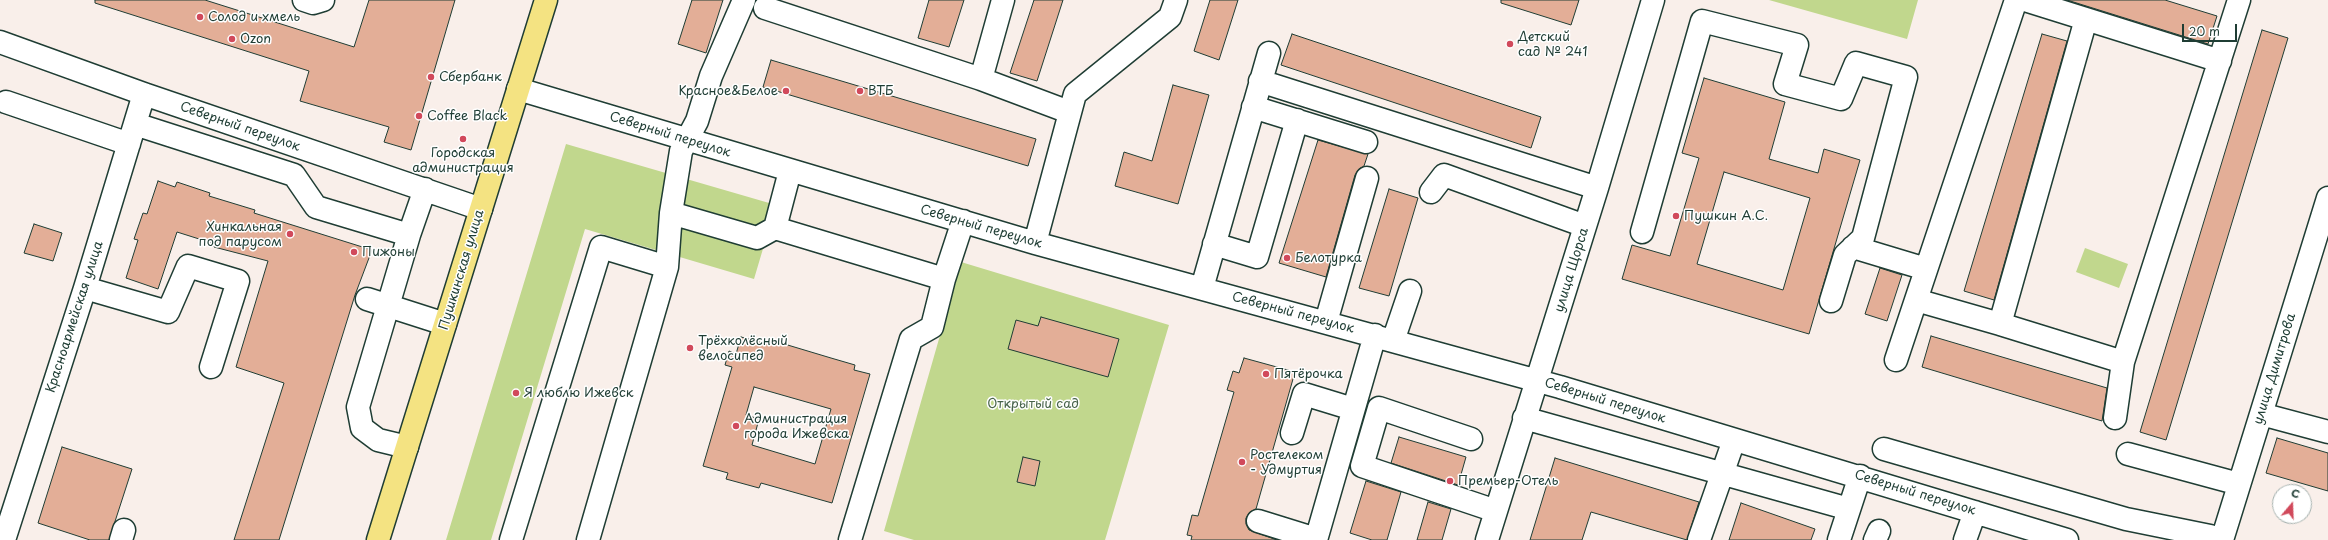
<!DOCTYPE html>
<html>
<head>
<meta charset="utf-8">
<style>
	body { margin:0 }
	#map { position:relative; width:2328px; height:540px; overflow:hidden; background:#f9efea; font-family:"Playpen Sans",sans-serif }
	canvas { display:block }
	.north { position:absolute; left:2272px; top:484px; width:40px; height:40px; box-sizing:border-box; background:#fff; border:1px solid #a5b1ae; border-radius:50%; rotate:19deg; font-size:11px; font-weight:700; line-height:16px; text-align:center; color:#1f3d34 }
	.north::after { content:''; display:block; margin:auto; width:14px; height:18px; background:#d1495b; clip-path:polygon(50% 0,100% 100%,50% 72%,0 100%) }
	.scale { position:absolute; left:2182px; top:24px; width:55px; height:18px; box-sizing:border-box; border:2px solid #1f3d34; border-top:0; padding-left:5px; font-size:12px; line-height:14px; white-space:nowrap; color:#1f3d34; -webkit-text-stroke:3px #fff; paint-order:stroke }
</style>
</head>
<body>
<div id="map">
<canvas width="2328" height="540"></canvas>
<div class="north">С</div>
<div class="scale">20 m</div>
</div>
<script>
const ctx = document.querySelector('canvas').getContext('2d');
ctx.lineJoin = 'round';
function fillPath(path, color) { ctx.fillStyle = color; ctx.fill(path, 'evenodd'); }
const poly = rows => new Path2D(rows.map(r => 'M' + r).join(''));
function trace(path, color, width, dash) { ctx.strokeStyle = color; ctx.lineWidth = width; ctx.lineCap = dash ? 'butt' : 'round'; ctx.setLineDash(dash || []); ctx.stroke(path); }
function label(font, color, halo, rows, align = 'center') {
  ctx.font = font + ' "Playpen Sans",sans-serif'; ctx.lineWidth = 3; ctx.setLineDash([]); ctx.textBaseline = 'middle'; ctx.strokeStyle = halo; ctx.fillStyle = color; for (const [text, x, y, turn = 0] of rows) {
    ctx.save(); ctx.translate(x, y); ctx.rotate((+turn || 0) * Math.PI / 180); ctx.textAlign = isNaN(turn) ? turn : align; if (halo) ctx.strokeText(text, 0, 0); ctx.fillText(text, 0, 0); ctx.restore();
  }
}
fillPath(poly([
	[1769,0,1918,0,1907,39],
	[566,144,776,205,754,279,585,229,491,540,446,540],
	[2085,248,2128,264,2119,288,2076,272],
	[961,262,1169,325,1105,540,914,540,884,531]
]), '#c1d78d');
const building = poly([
	[95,0,205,0,354,47,369,0,455,0,411,150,384,142,389,127,300,101,309,71,95,3,95,0],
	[692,0,723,0,706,53,678,44,692,0],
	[929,0,964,0,949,47,918,38,929,0],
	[1034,0,1063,0,1037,81,1010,73,1034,0],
	[1210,0,1238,0,1219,60,1194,51,1210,0],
	[1501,0,1579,0,1571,25,1501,3,1501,0],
	[2067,0,2165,0,2217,16,2208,44,2067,0],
	[2262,30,2288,38,2166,440,2140,432,2262,30],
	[1292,34,1541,117,1531,148,1281,65,1292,34],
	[2042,34,2067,41,1994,300,1964,291,2042,34],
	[771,60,1036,139,1028,166,763,87,771,60],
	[1704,78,1785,102,1769,159,1818,173,1824,149,1860,160,1809,334,1622,279,1632,245,1670,256,1699,158,1682,153,1704,78],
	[1724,172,1810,198,1783,290,1697,264,1724,172],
	[1173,85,1209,95,1178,204,1115,186,1124,152,1152,161,1173,85],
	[1318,140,1368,154,1364,166,1359,169,1355,175,1326,277,1279,263,1318,140],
	[158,181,175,187,177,182,210,193,209,196,255,210,254,213,372,250,355,295,279,540,234,540,284,383,236,367,268,261,214,247,215,244,177,232,158,289,126,278,138,240,134,239,143,213,147,214,158,181],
	[1389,189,1418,198,1389,296,1359,288,1389,189],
	[34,224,62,233,53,261,24,253,34,224],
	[1880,268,1902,275,1887,321,1865,314,1880,268],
	[1041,317,1119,339,1108,377,1008,349,1016,320,1038,326,1041,317],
	[1931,336,2107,388,2102,421,1922,367,1931,336],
	[741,337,770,345,771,340,831,358,855,365,854,370,870,374,832,503,761,483,759,488,726,479,728,473,703,466,732,367,725,365,729,351,736,354,741,337],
	[754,387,831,409,815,464,752,445,759,419,746,415,754,387],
	[1244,358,1295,372,1256,509,1250,512,1246,518,1246,524,1249,530,1277,540,1191,540,1192,536,1187,535,1192,515,1198,516,1234,392,1227,390,1233,371,1239,373,1244,358],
	[1399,437,1466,457,1458,485,1391,463,1399,437],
	[2277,438,2328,453,2328,491,2266,473,2277,438],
	[62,447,132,469,109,540,90,540,38,523,62,447],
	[1023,457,1040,461,1035,486,1017,482,1023,457],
	[1555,458,1699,502,1687,540,1591,512,1582,540,1530,540,1555,458],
	[1366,481,1401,492,1387,540,1372,540,1350,533,1366,481],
	[1428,502,1451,509,1442,540,1417,540,1428,502],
	[1741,503,1815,529,1811,540,1729,540,1741,503]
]);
fillPath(building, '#e3ae97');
trace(building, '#1f3d34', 1);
const minor = poly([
	[304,0,313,3,323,0],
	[2025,0,2220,61],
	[765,8,981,79,1069,112],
	[2086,19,2000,324,2123,362,2239,0],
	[0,42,144,94,481,209],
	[981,79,1003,0],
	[1260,81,1597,188],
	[518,89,1035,243,1560,387,2067,540],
	[6,102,129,144],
	[1253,107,1366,142],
	[135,124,294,175,316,207,409,235],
	[1431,192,1444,175,1585,226],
	[671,213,757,238,775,228,944,279],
	[775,228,790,171],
	[1642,232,1702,21,1797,45,1785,84,1841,99,1856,63,1906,77,1863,238,1845,255,1831,301],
	[1035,243,1075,94,1170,17,1176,0],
	[1214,244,1257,257,1297,120],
	[1853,247,1926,269],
	[85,288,168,312,188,266,238,281,211,367],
	[1202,288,1269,53],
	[367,299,445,324],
	[1916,300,2000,324],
	[1326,322,1367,178],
	[1393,341,1410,291],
	[1896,360,2016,0],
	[2261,414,2328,432],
	[1524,418,1849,509],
	[2115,418,2123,362],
	[1292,433,1304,394,1353,409],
	[1471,439,1379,408,1362,466,1496,511],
	[407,447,378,440,362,428,358,407,409,235,425,189],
	[1884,449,2126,519,2210,536,2216,540],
	[2128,454,2239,484],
	[1258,521,1316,539],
	[4,540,85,288,144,94],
	[121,540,124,530],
	[511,540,601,247,667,267],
	[588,540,667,267,671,213,681,151,697,121,711,76,744,0],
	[850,540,911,339,932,327,944,279,963,221],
	[1316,540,1375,335],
	[1487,540,1597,188,1653,0],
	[1699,540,1734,440],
	[1839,540,1860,476],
	[1875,540,1879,531],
	[1965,540,1975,512],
	[2222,540,2328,198]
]);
const major = poly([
	[378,540,546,0]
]);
trace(minor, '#1f3d34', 25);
trace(major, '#1f3d34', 25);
trace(minor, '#fff', 22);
trace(major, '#f4e382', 22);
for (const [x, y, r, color] of [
	[200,17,4,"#d1495b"],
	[232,39,4,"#d1495b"],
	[1510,44,4,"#d1495b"],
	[431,77,4,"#d1495b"],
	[786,91,4,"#d1495b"],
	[860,91,4,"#d1495b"],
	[419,116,4,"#d1495b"],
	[463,139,4,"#d1495b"],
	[1676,216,4,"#d1495b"],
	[290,234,4,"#d1495b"],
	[354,252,4,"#d1495b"],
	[1287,258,4,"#d1495b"],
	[690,348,4,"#d1495b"],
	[1266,374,4,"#d1495b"],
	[516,393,4,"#d1495b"],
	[736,426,4,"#d1495b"],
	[1242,462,4,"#d1495b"],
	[1450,481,4,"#d1495b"]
]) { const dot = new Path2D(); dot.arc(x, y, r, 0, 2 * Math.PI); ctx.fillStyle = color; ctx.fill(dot); trace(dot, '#fff', 1.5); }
label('13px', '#1f3d34', '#fff', [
	["Солод и хмель",208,17],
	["Детский",1518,37],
	["сад № 241",1518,52],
	["Ozon",240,39],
	["Сбербанк",439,77],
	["Красное&Белое",778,91,"right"],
	["ВТБ",868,91],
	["Coffee Black",427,116],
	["Городская",463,153,"center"],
	["администрация",463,168,"center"],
	["Пушкин А.С.",1684,216],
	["Хинкальная",282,227,"right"],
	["под парусом",282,242,"right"],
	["Пижоны",362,252],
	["Белотурка",1295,258],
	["Трёхколёсный",698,341],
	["велосипед",698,356],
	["Пятёрочка",1274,374],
	["Я люблю Ижевск",524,393],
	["Администрация",744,419],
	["города Ижевска",744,434],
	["Ростелеком",1250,455],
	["- Удмуртия",1250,470],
	["Премьер-Отель",1458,481]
], 'left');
label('13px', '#1f3d34', '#fff', [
	["Северный переулок",240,127,19],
	["Северный переулок",670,135,17],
	["Северный переулок",981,227,16],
	["Пушкинская улица",462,270,-73],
	["улица Щорса",1572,270,-73],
	["Северный переулок",1293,313,15],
	["Красноармейская улица",75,317,-72],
	["улица Димитрова",2275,369,-73],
	["Северный переулок",1605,401,17],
	["Северный переулок",1915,493,17]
]);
label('13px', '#48644a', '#fff', [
	["Открытый сад",1033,404]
]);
</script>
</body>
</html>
